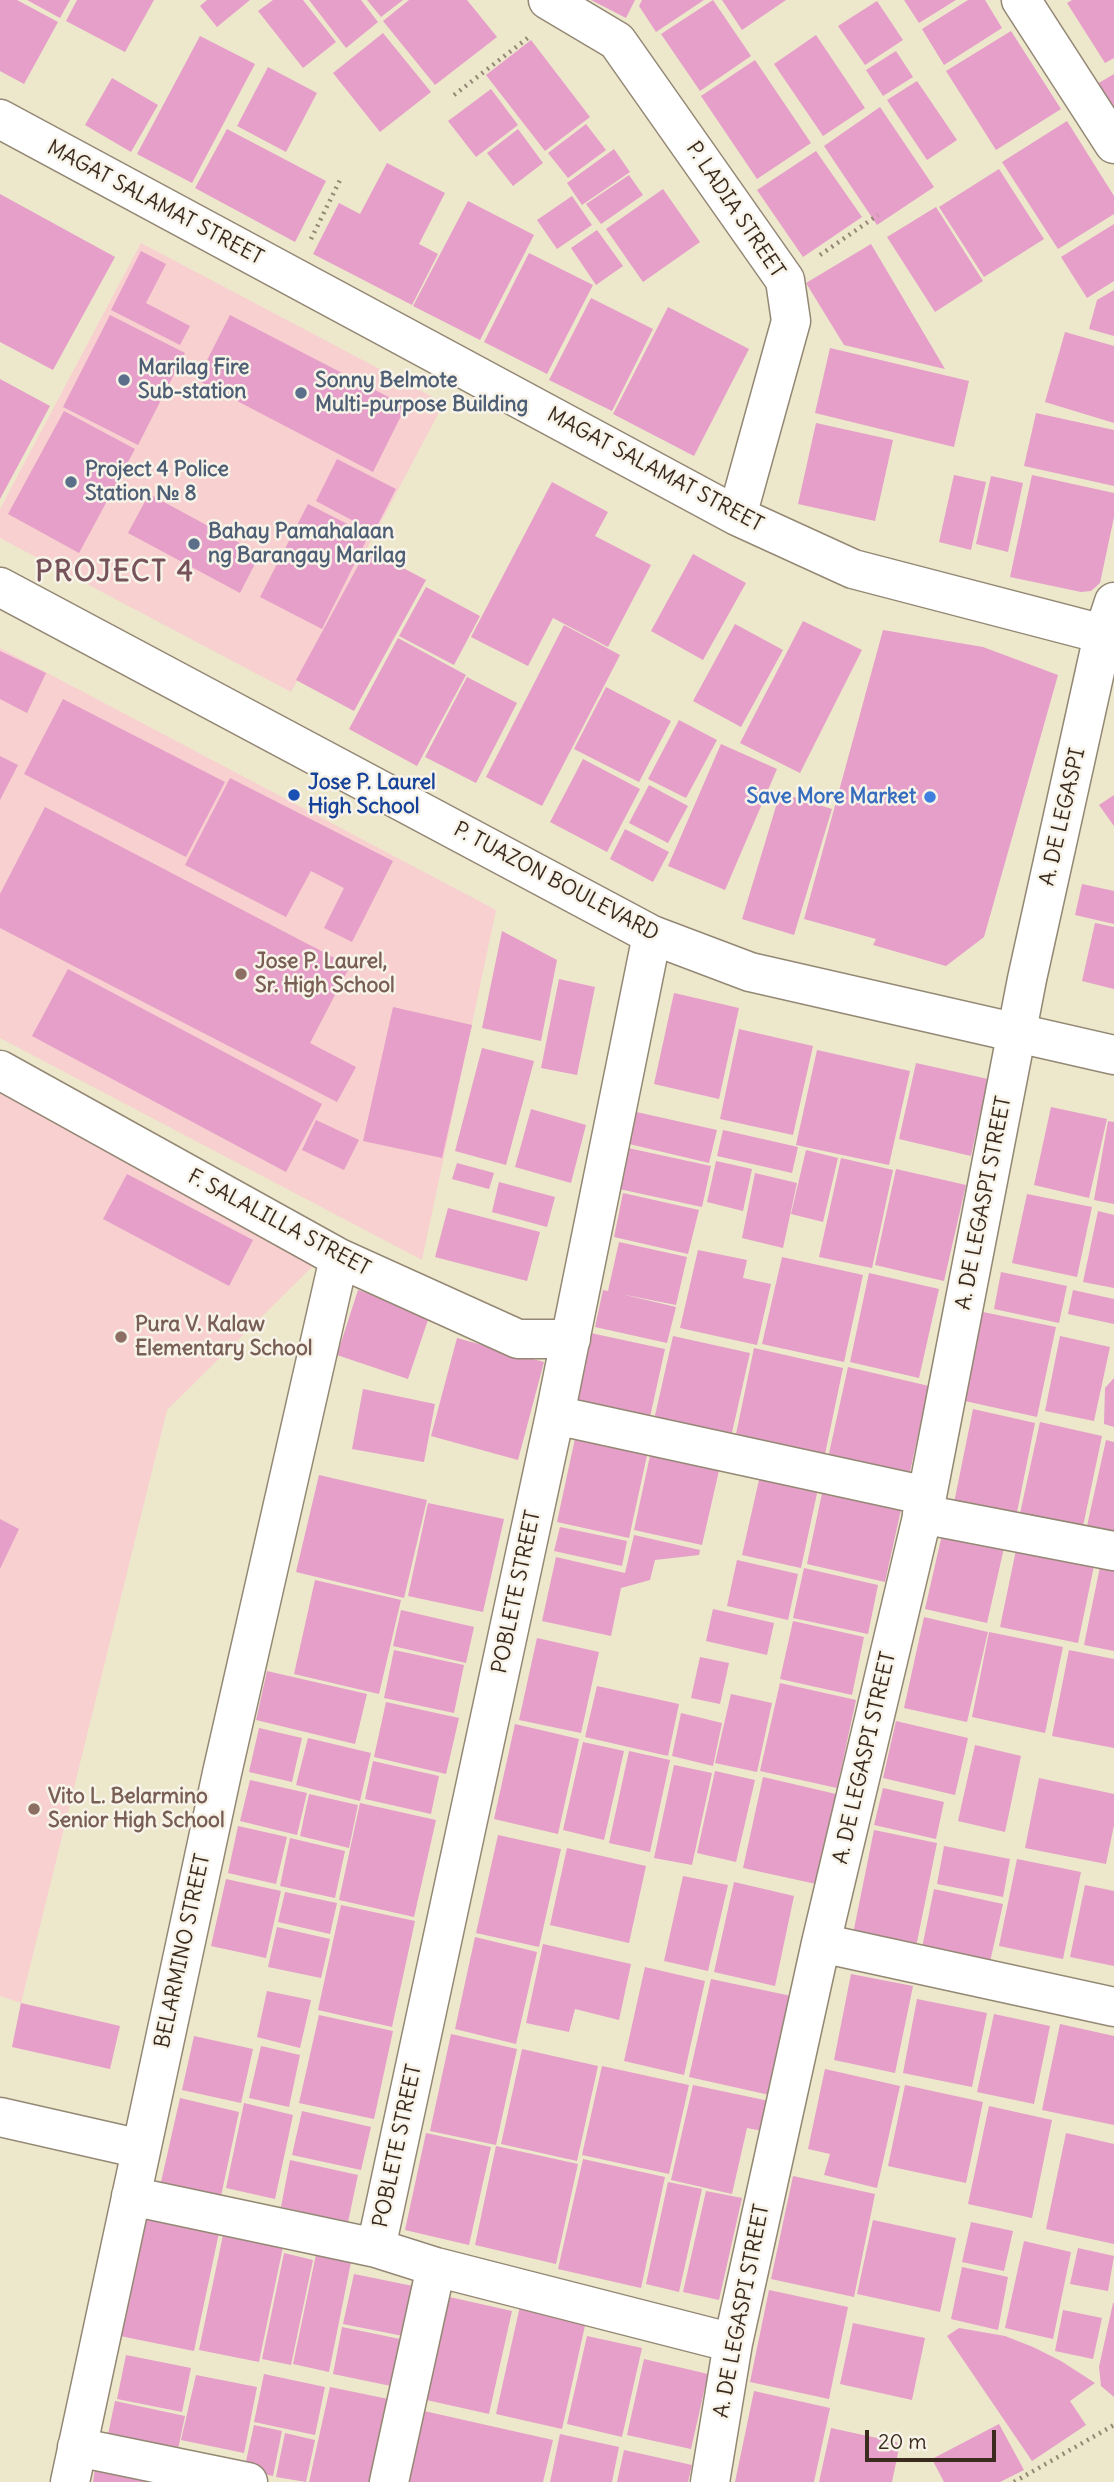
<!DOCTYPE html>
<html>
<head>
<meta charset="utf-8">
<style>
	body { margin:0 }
	#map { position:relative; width:1114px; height:2482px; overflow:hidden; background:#ede7cc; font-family:Delius,sans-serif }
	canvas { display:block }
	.scale { position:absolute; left:865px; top:2430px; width:131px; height:32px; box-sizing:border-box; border:4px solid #3b2a1e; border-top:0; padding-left:9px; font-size:21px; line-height:24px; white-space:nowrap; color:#3b2a1e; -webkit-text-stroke:5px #f7f3e8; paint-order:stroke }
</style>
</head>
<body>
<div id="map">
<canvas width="1114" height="2482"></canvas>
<div class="scale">20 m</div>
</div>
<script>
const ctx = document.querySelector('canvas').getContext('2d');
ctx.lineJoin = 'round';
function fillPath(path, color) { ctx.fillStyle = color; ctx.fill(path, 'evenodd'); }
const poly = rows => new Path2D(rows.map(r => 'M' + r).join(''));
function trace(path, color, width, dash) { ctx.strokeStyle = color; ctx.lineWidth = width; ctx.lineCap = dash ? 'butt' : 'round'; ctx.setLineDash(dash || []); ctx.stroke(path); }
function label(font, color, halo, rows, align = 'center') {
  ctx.font = font + ' Delius,sans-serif'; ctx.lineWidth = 5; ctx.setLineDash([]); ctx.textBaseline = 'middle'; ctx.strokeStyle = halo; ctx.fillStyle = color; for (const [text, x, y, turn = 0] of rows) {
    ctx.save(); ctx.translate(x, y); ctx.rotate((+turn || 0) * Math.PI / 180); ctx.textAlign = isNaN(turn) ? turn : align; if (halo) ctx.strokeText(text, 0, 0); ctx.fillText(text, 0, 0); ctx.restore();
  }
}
fillPath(poly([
	[141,243,444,403,291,692,0,538,0,509],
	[0,648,496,910,422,1260,0,1038],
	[0,1092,316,1263,167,1410,21,2003,0,1996]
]), '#f7d0cf');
fillPath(poly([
	[0,0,17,0,58,22,24,84,0,71],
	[27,0,70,0,60,18],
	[77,0,154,0,125,52,66,21],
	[207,0,250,0,217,27,200,6],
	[273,0,303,0,336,42,303,68,258,11],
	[309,0,361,0,378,22,346,48],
	[367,0,403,0,381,17],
	[409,0,467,0,497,37,435,85,383,21],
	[591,0,635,0,626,18],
	[642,0,704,0,656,32,639,6],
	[713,0,751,56,700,91,661,34],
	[722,0,786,0,742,30],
	[904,0,956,0,919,23],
	[968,0,985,0,1002,28,944,65,922,29],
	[1072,0,1114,0,1114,58,1105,63,1067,3],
	[877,1,903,40,865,65,838,26],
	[1011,31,1061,109,996,150,946,71],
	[383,33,431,92,380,132,333,73],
	[816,35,865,108,823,136,774,64],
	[200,36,255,64,192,183,137,154],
	[531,40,590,117,545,151,486,75],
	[896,51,913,77,883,96,866,70],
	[755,60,811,143,757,179,701,96],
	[268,67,317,93,286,152,237,126],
	[1114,74,1114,124,1092,87],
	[112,78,158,105,131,152,85,125],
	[917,81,957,140,927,160,887,100],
	[491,89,518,125,476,157,448,121],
	[880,107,934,187,877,225,824,146],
	[1067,121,1114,196,1114,214,1058,249,1002,162],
	[586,124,606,150,568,178,548,153],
	[227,129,326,181,295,242,195,188],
	[518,129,543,163,513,186,487,153],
	[614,149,630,172,582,205,567,183],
	[816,151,862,217,803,257,757,190],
	[387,163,445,193,419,244,438,254,412,305,313,254,339,203,360,214],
	[999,169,1044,239,984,277,939,207],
	[629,175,643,195,601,224,586,204],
	[663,189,700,242,643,282,606,229],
	[0,194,115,257,53,370,0,342],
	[572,196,592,225,557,249,537,220],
	[468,201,534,235,480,340,413,306],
	[936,207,983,281,935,312,887,237],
	[1114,224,1114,281,1087,298,1061,257],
	[597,230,623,266,596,285,571,248],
	[871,244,945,369,844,345,806,283],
	[141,251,166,264,146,303,190,326,180,345,111,310],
	[529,253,593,285,547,374,484,342],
	[1114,290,1114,336,1089,329,1097,300],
	[591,298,653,329,612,411,549,380],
	[668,307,749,349,694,456,613,414],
	[110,315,185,353,138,445,63,407],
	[230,315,406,406,373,472,197,380],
	[1065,332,1114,346,1114,423,1045,402],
	[830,348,969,381,954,447,815,413],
	[0,379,50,406,0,499],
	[64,411,135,449,79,553,8,514],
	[1036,413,1114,430,1114,486,1024,466],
	[816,423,893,440,875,521,798,504],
	[337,459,396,489,374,532,316,501],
	[954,475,986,482,971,550,939,542],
	[1032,475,1114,493,1114,517,1100,583,1091,591,1081,592,1010,577],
	[991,476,1023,483,1008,552,976,544],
	[552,482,608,512,595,536,651,565,608,647,553,618,528,666,471,637],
	[149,494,260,554,240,593,128,533],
	[308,504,369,535,322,629,260,597],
	[367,549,426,580,354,711,296,680],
	[693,554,746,583,703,660,651,631],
	[426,587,480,616,454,665,399,636],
	[803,621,862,650,800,773,740,743],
	[735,624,783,650,741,727,693,701],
	[564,625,620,655,542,806,486,777],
	[883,630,983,647,1058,675,984,937,946,966,873,945,876,939,804,919],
	[398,638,466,675,417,766,349,729],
	[0,651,46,673,27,713,0,699],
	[467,677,517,703,476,783,425,757],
	[606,687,671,721,639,782,574,749],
	[63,699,225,782,186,857,24,774],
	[679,720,717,740,686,798,648,779],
	[721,744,777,769,725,890,668,866],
	[0,756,18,765,0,800],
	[583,759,640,789,607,852,550,822],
	[230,778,393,861,352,942,324,928,344,888,311,871,286,917,185,865],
	[649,785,688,806,668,843,629,823],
	[780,793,832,809,794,935,742,919],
	[1114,795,1114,826,1099,805],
	[45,807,350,966,310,1043,356,1067,337,1102,0,928,0,894],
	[625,829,669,852,653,882,610,859],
	[1082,884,1114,891,1114,924,1075,915],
	[1095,923,1114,927,1114,989,1082,981],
	[502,931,557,960,541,1041,482,1028],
	[68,969,322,1104,286,1172,32,1036],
	[559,979,595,987,577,1075,541,1068],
	[674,993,739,1008,719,1099,654,1084],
	[393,1007,472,1025,442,1158,363,1141],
	[739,1029,813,1046,793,1135,720,1119],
	[482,1048,534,1061,506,1165,455,1151],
	[817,1050,910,1071,889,1165,796,1145],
	[916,1063,988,1079,971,1156,899,1139],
	[1051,1107,1107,1119,1089,1198,1034,1185],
	[531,1109,586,1125,571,1183,515,1167],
	[632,1111,717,1130,709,1163,625,1143],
	[316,1120,359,1140,344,1170,302,1150],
	[1108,1121,1114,1122,1114,1204,1094,1200],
	[723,1130,798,1147,792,1173,717,1156],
	[628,1148,711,1166,702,1207,619,1189],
	[806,1150,838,1158,823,1222,791,1214],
	[841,1158,893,1170,872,1268,819,1257],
	[716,1161,752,1169,743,1211,707,1202],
	[457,1163,494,1173,489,1189,452,1179],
	[896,1169,966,1185,944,1281,875,1265],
	[755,1173,797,1183,783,1248,742,1238],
	[127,1174,253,1240,229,1286,103,1219],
	[499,1182,555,1197,547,1227,492,1212],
	[623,1193,699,1210,688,1254,614,1237],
	[1027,1194,1092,1207,1077,1277,1012,1263],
	[448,1208,540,1232,527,1281,435,1257],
	[1098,1211,1114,1215,1114,1288,1083,1282],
	[619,1242,687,1257,676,1305,621,1294,676,1307,667,1343,595,1327,603,1290,608,1291],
	[698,1250,747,1260,743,1278,771,1284,757,1345,680,1328],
	[782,1257,863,1275,844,1362,762,1344],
	[1001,1272,1067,1286,1059,1323,994,1309],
	[869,1273,939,1289,919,1378,850,1362],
	[358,1290,430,1314,408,1379,337,1355],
	[1073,1290,1114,1299,1114,1324,1068,1314],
	[983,1312,1056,1327,1037,1417,965,1401],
	[586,1332,665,1349,648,1426,569,1409],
	[673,1336,750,1353,731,1437,654,1420],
	[1060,1336,1110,1347,1094,1421,1045,1411],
	[457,1338,544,1362,518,1460,431,1436],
	[754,1348,843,1368,825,1454,736,1434],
	[848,1367,929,1386,907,1485,826,1467],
	[1114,1378,1114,1427,1104,1424,1105,1388],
	[363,1389,435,1404,424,1462,352,1449],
	[973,1409,1035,1423,1016,1517,954,1503],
	[1040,1422,1102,1436,1082,1531,1019,1518],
	[576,1434,648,1451,629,1538,557,1522],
	[1106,1440,1114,1442,1114,1532,1087,1526],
	[651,1451,720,1466,702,1545,634,1530],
	[761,1471,819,1484,801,1568,742,1555],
	[319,1475,427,1500,404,1598,296,1572],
	[825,1479,904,1496,885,1582,807,1564],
	[428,1503,504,1519,483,1612,408,1596],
	[0,1519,19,1529,0,1569],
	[944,1526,1006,1539,987,1623,925,1609],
	[560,1527,627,1541,622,1566,554,1551],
	[634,1535,700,1550,699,1555,655,1560,650,1580,621,1588,611,1636,542,1621,556,1557,625,1573],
	[1016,1550,1094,1566,1078,1643,1000,1627],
	[1103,1552,1114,1554,1114,1651,1084,1645],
	[737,1560,798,1574,788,1620,727,1606],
	[804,1568,878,1585,868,1634,793,1618],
	[315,1580,401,1600,379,1694,294,1674],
	[713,1609,774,1623,767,1655,706,1641],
	[401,1610,474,1627,466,1663,393,1646],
	[924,1617,988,1632,967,1722,904,1708],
	[793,1621,864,1637,852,1695,780,1679],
	[989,1632,1063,1647,1045,1733,972,1717],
	[537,1638,599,1652,581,1733,519,1720],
	[394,1650,464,1665,454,1713,384,1698],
	[1069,1650,1114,1659,1114,1748,1052,1736],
	[700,1657,729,1663,720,1704,691,1698],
	[267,1671,367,1694,355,1744,256,1720],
	[780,1683,856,1700,837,1788,760,1771],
	[597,1686,679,1704,668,1756,585,1737],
	[731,1694,772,1703,757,1772,715,1763],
	[386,1702,459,1718,446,1774,374,1757],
	[681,1713,722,1723,713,1766,672,1756],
	[896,1721,968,1738,955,1795,883,1778],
	[515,1724,579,1739,558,1834,494,1819],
	[259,1728,302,1738,292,1782,249,1772],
	[308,1738,371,1753,360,1801,296,1785],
	[583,1742,624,1751,604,1840,563,1830],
	[975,1745,1021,1756,1005,1832,958,1821],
	[629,1751,670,1760,650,1852,609,1843],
	[373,1761,439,1776,431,1814,365,1799],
	[674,1765,712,1773,692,1865,654,1858],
	[715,1771,755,1780,736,1862,697,1853],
	[763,1777,836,1794,816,1884,743,1868],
	[1039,1778,1114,1794,1114,1825,1106,1864,1025,1848],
	[250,1780,307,1793,297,1835,240,1821],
	[883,1788,944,1802,936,1839,874,1825],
	[309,1794,358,1805,349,1848,300,1836],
	[360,1803,436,1820,414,1917,339,1900],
	[238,1826,287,1837,276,1884,228,1873],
	[874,1830,937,1843,916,1947,853,1934],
	[498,1835,561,1849,539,1947,476,1933],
	[290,1838,345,1851,335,1898,280,1886],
	[944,1846,1010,1859,1003,1897,937,1884],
	[567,1848,646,1866,629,1943,550,1925],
	[1017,1859,1081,1872,1063,1959,999,1946],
	[683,1876,728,1885,708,1971,664,1961],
	[226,1879,281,1891,266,1958,211,1946],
	[734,1882,794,1896,775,1986,714,1972],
	[1085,1885,1114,1891,1114,1966,1070,1957],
	[934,1889,1003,1904,990,1962,922,1948],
	[285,1892,337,1903,330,1934,278,1922],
	[341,1905,415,1921,392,2027,318,2010],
	[277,1927,330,1939,321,1978,268,1967],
	[475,1937,537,1952,516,2044,455,2029],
	[543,1944,631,1964,619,2020,575,2009,569,2032,526,2023],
	[645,1967,705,1981,684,2075,624,2061],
	[851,1974,913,1986,895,2073,834,2060],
	[711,1979,796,1997,774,2096,689,2077],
	[267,1991,311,2000,300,2048,257,2037],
	[917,1999,987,2013,972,2087,903,2073],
	[21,2003,120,2026,110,2069,12,2047],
	[994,2014,1050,2026,1034,2104,977,2092],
	[319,2015,393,2031,374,2119,299,2103],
	[1060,2024,1114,2036,1114,2125,1042,2110],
	[451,2034,517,2049,496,2145,430,2131],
	[194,2036,253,2049,241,2103,182,2090],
	[261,2046,300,2055,289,2107,249,2098],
	[522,2049,598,2066,577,2161,501,2144],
	[602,2066,689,2085,669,2174,582,2155],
	[825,2069,900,2086,877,2188,824,2175,830,2154,808,2149],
	[693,2085,769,2101,762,2131,747,2128,732,2194,671,2180],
	[905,2085,983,2102,966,2183,888,2166],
	[180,2098,239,2112,221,2196,161,2182],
	[244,2103,293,2115,275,2199,226,2188],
	[989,2106,1052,2120,1032,2218,968,2204],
	[302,2111,371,2127,361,2170,292,2155],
	[426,2133,491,2147,469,2245,405,2230],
	[1066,2133,1114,2144,1114,2244,1046,2229],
	[496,2146,578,2164,556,2264,475,2245],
	[583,2159,665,2177,641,2288,558,2269],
	[290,2160,358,2175,348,2222,281,2207],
	[793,2176,875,2194,854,2297,771,2279],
	[668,2182,702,2189,679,2292,646,2284],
	[706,2191,742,2198,719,2300,683,2292],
	[147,2212,220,2228,194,2351,120,2336],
	[873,2220,956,2238,940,2312,857,2294],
	[971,2222,1013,2231,1004,2271,962,2262],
	[223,2235,283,2247,259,2362,199,2350],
	[1024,2241,1071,2252,1053,2339,1005,2328],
	[318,2245,353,2252,329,2372,293,2364],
	[1078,2248,1114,2256,1108,2291,1070,2284],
	[284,2253,313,2260,291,2365,262,2359],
	[962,2267,1008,2277,998,2330,951,2319],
	[354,2274,413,2286,403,2336,343,2324],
	[769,2290,848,2307,829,2399,750,2382],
	[445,2296,512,2311,489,2414,422,2399],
	[1113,2303,1114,2303,1114,2397,1101,2386,1099,2367],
	[520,2306,586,2321,562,2429,496,2414],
	[1063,2310,1102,2318,1093,2359,1055,2351],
	[853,2323,925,2338,912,2400,840,2384],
	[342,2327,400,2339,391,2386,333,2374],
	[959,2328,1005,2336,1033,2347,1061,2361,1095,2383,1070,2401,1086,2425,1032,2461,947,2336],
	[587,2336,642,2348,622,2437,567,2424],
	[126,2355,191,2368,182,2412,117,2399],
	[644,2359,708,2374,691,2449,627,2435],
	[264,2374,325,2387,315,2435,254,2422],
	[196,2375,257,2387,244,2453,181,2440],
	[330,2387,393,2400,377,2482,309,2482],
	[754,2391,830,2408,814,2482,735,2482],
	[115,2401,185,2416,176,2459,106,2444],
	[424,2411,553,2440,543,2482,408,2482],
	[999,2424,1024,2470,1000,2482,944,2482,932,2459],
	[254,2425,282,2431,273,2476,244,2470],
	[831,2428,900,2443,892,2482,819,2482],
	[285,2433,315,2440,306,2482,276,2477],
	[560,2434,619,2447,612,2482,550,2482],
	[624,2450,692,2465,688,2482,617,2482],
	[96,2460,158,2482,93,2482]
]), '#e59fc9');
const minor = poly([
	[548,0,617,41,785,280,791,321,737,516],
	[1021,0,1114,144],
	[0,119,737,516,853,569,1114,637],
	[0,1070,339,1258,518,1339,571,1339],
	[555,1415,927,1496],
	[922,1514,1114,1551],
	[821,1943,1114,2007],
	[0,2117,141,2149],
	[131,2196,376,2248,436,2267,733,2343],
	[376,2248,555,1415,652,935],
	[77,2447,248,2482],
	[70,2482,222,1773,339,1258],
	[389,2482,436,2267],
	[710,2482,733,2343,821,1943,927,1496,1027,979,1103,635,1114,602]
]);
const major = poly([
	[0,587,652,935,750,972,1114,1055]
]);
trace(minor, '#948875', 41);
trace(major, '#948875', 41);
trace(poly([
	[454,95,529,37],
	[311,239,340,180],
	[820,255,878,215],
	[1014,2482,1114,2425]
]), '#948875', 4.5, [2, 5]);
trace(minor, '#fff', 38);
trace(major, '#fff', 38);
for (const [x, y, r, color] of [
	[124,380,7,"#5c6f8a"],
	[301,393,7,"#5c6f8a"],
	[71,482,7,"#5c6f8a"],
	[194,544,7,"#5c6f8a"],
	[294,795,7,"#1a4fb4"],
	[930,797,7,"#3f7fe0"],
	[241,974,7,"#8d6e63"],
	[121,1337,7,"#8d6e63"],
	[34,1809,7,"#8d6e63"]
]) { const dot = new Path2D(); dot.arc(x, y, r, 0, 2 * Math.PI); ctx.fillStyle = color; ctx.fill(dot); trace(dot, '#f7f3e8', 2.5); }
label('21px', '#3b2a1e', '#f7f3e8', [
	["MAGAT SALAMAT STREET",155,203,28],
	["P. LADIA STREET",735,210,56],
	["MAGAT SALAMAT STREET",655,470,28],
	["A. DE LEGASPI",1063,817,-77],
	["P. TUAZON BOULEVARD",556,882,28],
	["A. DE LEGASPI STREET",984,1203,-79],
	["F. SALALILLA STREET",279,1223,28],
	["POBLETE STREET",517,1592,-78],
	["A. DE LEGASPI STREET",865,1758,-77],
	["BELARMINO STREET",183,1951,-78],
	["POBLETE STREET",398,2146,-78],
	["A. DE LEGASPI STREET",742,2311,-79]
]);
label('bold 21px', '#4e5e75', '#f7f3e8', [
	["Marilag Fire",138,368],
	["Sub-station",138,392],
	["Sonny Belmote",315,381],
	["Multi-purpose Building",315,405],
	["Project 4 Police",85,470],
	["Station № 8",85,494],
	["Bahay Pamahalaan",208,532],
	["ng Barangay Marilag",208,556]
], 'left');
label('bold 21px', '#164399', '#f7f3e8', [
	["Jose P. Laurel",308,783],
	["High School",308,807]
], 'left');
label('bold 21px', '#366cbe', '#f7f3e8', [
	["Save More Market",916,797]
], 'right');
label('bold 21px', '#785e54', '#f7f3e8', [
	["Jose P. Laurel,",255,962],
	["Sr. High School",255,986],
	["Pura V. Kalaw",135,1325],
	["Elementary School",135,1349],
	["Vito L. Belarmino",48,1797],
	["Senior High School",48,1821]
], 'left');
ctx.letterSpacing = '2px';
label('bold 28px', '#76535a', '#f7f3e8', [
	["PROJECT 4",115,573]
]);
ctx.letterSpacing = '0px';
</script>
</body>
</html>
